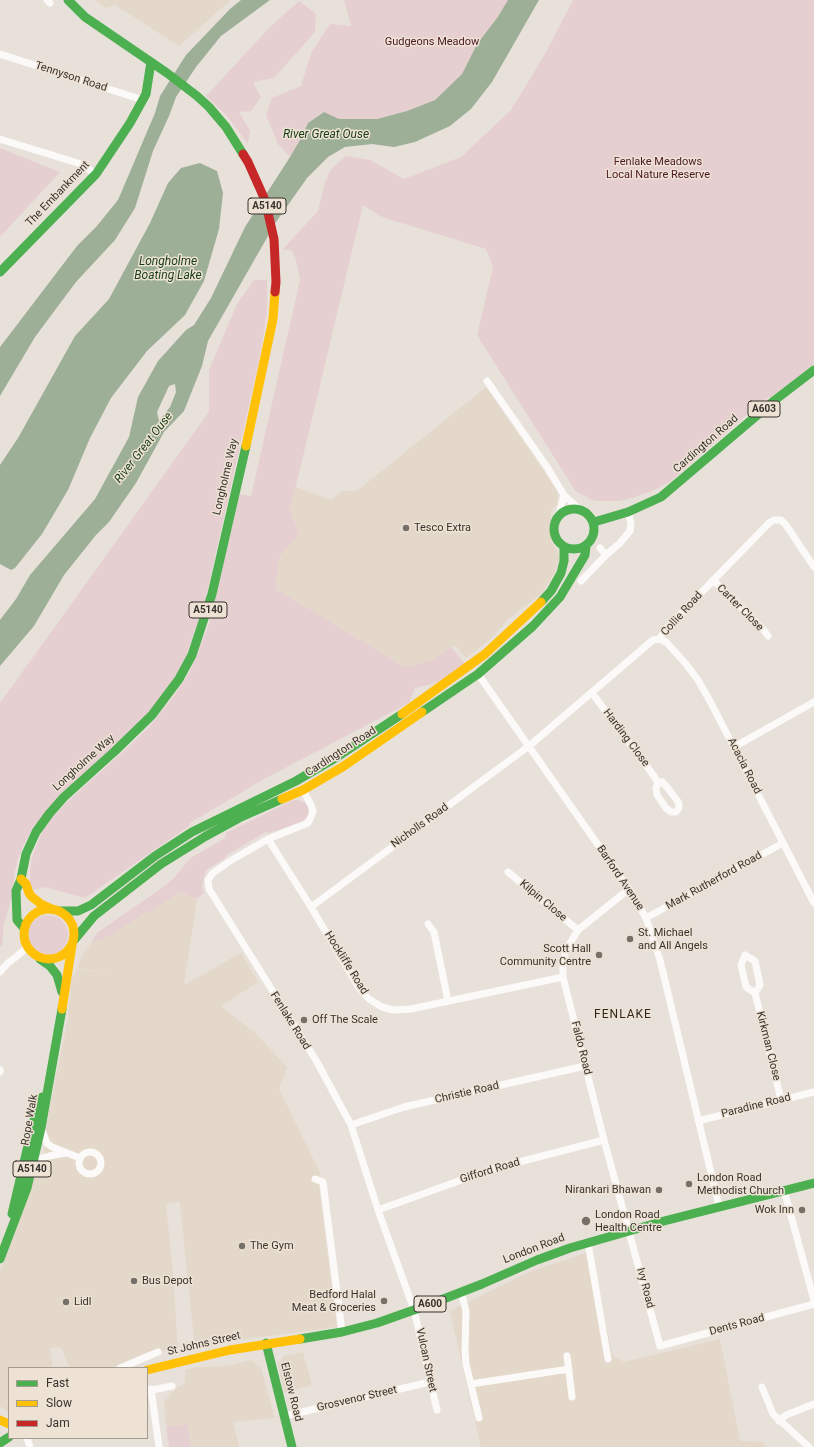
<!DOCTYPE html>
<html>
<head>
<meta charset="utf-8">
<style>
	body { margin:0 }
	#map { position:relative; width:814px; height:1447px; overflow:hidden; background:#e8e1da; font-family:Roboto,sans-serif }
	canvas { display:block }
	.legend { position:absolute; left:8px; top:1367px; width:140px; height:72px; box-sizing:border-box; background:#eee2d4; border:1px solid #a59c91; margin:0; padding:5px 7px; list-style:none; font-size:12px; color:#37332d }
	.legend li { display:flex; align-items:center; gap:8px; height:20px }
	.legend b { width:20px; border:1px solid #a59c91 }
</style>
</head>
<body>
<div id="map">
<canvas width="814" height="1447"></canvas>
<ul class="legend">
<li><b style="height:5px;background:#4caf50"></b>Fast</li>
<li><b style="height:5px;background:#ffc107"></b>Slow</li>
<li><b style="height:5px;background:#c62828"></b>Jam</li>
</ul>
</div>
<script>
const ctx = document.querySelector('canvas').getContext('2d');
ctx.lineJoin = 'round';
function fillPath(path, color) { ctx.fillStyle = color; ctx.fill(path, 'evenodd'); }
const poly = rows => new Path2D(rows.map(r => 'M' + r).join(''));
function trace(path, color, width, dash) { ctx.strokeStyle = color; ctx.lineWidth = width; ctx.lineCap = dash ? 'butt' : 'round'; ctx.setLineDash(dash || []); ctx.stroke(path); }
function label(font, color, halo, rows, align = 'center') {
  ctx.font = font + ' Roboto,sans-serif'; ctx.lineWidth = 3; ctx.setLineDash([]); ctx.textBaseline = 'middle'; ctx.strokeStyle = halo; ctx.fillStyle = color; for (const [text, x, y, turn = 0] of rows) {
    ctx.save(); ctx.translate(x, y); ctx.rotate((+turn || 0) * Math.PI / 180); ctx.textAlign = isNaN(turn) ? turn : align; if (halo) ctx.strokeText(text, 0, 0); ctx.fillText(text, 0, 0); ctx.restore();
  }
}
fillPath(poly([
	[95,0,231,0,179,46,115,5,106,8],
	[486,387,558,492,557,504,551,511,551,541,558,553,560,559,553,576,541,594,507,620,493,637,466,658,455,645,432,660,405,667,276,589,279,557,300,534,290,511,296,487,331,500,342,491,357,491],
	[181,892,197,899,184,985,241,953,258,982,221,1006,255,1033,287,1067,279,1089,321,1175,319,1186,337,1327,238,1340,195,1349,180,1202,166,1204,174,1284,177,1339,179,1346,111,1368,70,1368,61,1347,50,1348,53,1368,9,1368,9,1412,0,1406,0,1272,36,1173,43,1161,46,1137,45,1131,68,1018,71,980,77,969,120,976,77,968,83,954,91,943,107,937],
	[592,1251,612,1355,624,1362,720,1339,740,1441,764,1442,765,1447,481,1447,450,1311,531,1271],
	[303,1352,312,1385,284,1393,278,1364,284,1356],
	[251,1360,261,1368,275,1418,233,1422,239,1447,191,1447,188,1424,166,1427,164,1402,174,1390,185,1383,185,1370,196,1367,226,1366]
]), '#e3d8c9');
fillPath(poly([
	[344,0,508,0,497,18,477,44,462,74,435,100,407,111,377,119,339,119,324,112,308,123,300,140,290,157,278,144,266,115,272,98,301,86,311,53,330,24,351,26],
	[573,0,814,0,814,364,774,395,764,400,671,481,654,490,635,497,620,501,595,501,576,492,477,335,493,267,486,249,382,217,363,205,290,511,300,534,279,557,276,589,405,667,432,660,451,647,465,664,436,683,415,688,409,703,264,779,190,823,189,826,85,898,45,887,34,890,30,884,30,870,32,857,43,830,51,819,67,802,128,747,150,726,174,696,189,673,198,652,209,624,240,494,251,496,300,280,296,260,291,250,282,250,318,211,324,185,331,169,346,156,370,160,404,179,461,157,511,110,545,54],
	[299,1,316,14,315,32,274,78,253,82,261,97,251,111,239,112,250,131,248,144,227,116,206,96,270,27],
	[0,148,60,172,0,237],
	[254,280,267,280,267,313,260,356,205,602,184,662,165,692,146,717,34,826,24,844,18,859,14,875,13,900,11,901,4,924,2,947,0,946,0,703,209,412,209,370,237,304],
	[293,800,299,800,307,804,309,814,306,818,301,822,269,833,266,832,227,855,224,859,206,870,202,885,204,893,197,899,181,892,107,937,91,943,97,933,166,885,175,877,189,859,225,838,226,833],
	'28 935a20 20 0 1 1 40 0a20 20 0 1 1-40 0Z',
	[188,1424,191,1447,169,1447,166,1427]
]), '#e6cfd0');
fillPath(poly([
	[241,0,270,0,221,36,196,67,176,97,169,116,153,151,135,208,115,240,76,282,35,337,0,396,0,347,77,246,96,227,118,200,155,113,160,96,186,55,230,9],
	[508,0,539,0,492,82,471,109,450,126,415,142,394,147,372,144,345,147,328,157,307,178,276,222,208,341,202,366,184,411,164,432,136,483,109,522,96,535,64,575,34,626,0,666,0,620,16,599,30,575,95,499,129,437,138,397,158,361,186,330,194,325,211,298,245,227,290,157,300,140,308,123,324,112,339,119,377,119,407,111,435,100,462,74,477,44,497,18],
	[175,384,176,392,170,407,159,421,157,412,169,386],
	[200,163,217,171,223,193,219,229,204,281,185,315,147,351,111,398,90,438,68,490,42,534,15,568,11,570,0,564,0,465,18,438,75,336,109,299,150,223,168,183,181,168]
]), '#9eaf98');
trace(poly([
	[47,0,50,3],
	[0,54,143,100],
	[0,139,81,164,96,174],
	[487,381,547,467,564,495],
	[559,515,564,495,579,509],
	[600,548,606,555,620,543,630,531,631,523,628,512],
	[713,580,762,628,768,636],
	[581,581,606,555],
	[660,639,666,642,686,664,698,680,711,703,814,903],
	[660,639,664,631,769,523,774,520,781,520,786,525,814,567],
	[478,674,629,889,646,918,660,960,719,1206],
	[592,693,654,776,658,783],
	[734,747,814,702],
	[662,782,667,787,679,803,679,808,676,812,671,812,666,808,657,795,656,788,658,783,662,782],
	[303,790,311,805,313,811,311,817,308,823,268,839,230,861,213,873,208,880,209,889,317,1062,351,1125,378,1210,414,1310,437,1410],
	[268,839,311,907,359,988,369,999,382,1007,393,1010,411,1009,563,977],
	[508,872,578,930],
	[629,889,578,930,566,950,563,963,563,977,604,1140,660,1346,814,1304],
	[311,907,529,746,653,640,660,639],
	[646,918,783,843],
	[428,924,434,932,448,1001],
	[745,955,755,961,760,985,755,993,746,987,741,965,745,955],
	[0,972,7,964,27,948],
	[755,993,781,1100],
	[0,1070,0,1072],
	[698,1121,814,1092],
	[351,1125,404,1107,585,1066],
	[42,1130,47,1143,52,1147,80,1158],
	'79 1163a11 11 0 1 1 22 0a11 11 0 1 1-22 0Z',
	[34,1169,42,1158,49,1156,66,1153],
	[315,1179,323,1182,342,1332],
	[784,1190,814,1300],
	[378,1210,492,1169,604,1140],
	[588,1243,608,1359],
	[461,1291,466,1311,465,1350,466,1364,479,1418],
	[567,1356,572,1397],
	[120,1368,158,1352],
	[471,1384,569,1369],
	[762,1387,773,1414,809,1447],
	[151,1389,159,1447],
	[147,1391,172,1386],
	[285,1416,430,1382],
	[779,1421,786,1415,814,1404],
	[27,1438,30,1447]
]), '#fcfaf9', 7);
trace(poly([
	[68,0,85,17,167,73,197,96,209,107,226,127,243,154],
	[0,272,96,174,130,123,146,94,151,62],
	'554 529a20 20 0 1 1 40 0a20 20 0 1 1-40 0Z',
	[594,522,628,512,661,497,775,400,814,370],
	[541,602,551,591,561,573,564,561,564,547],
	[422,712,478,674,533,626,560,597,585,555,586,546],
	[59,911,78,911,91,905,155,856,192,832,296,781,337,757,402,714],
	[24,928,17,920,16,891,21,879,26,854,36,832,49,814,64,797,115,751,152,715,179,679,192,655,212,594,246,446],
	[74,940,94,916,161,864,206,836,239,818,282,799],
	[40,959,50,966,57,975,62,992],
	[12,1214,34,1120,42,1097],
	[0,1259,27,1188,41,1128,62,1009],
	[300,1339,342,1332,377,1323,428,1305,482,1284,537,1260,570,1248,664,1221,814,1183],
	[266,1343,292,1447],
	[0,1443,9,1437]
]), '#4caf50', 9);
trace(poly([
	[246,446,273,319,275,292],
	[402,714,485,654,541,602],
	[282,799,303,790,344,766,422,712],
	[21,879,26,884,29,893,32,897,41,904,52,909],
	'24 934a25 25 0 1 1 50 0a25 25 0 1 1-50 0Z',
	[62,1009,72,945],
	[147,1370,230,1350,300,1339],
	[0,1420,9,1424]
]), '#ffc107', 9);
trace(poly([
	[243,154,248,162,265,200,274,239,276,282,275,292]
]), '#c62828', 9);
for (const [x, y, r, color] of [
	[406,528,4,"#75706a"],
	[630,939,4,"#75706a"],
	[599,955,4,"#75706a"],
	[304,1020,4,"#75706a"],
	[689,1184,4,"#75706a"],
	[659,1190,4,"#75706a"],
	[802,1210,4,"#75706a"],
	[586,1221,5,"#75706a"],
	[242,1246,4,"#75706a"],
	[134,1281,4,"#75706a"],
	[384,1301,4,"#75706a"],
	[66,1302,4,"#75706a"]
]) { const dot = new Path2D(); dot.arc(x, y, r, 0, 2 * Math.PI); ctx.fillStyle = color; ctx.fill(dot); trace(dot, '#eee2d4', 1.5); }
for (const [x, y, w] of [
	[267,206,38],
	[764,409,32],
	[208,610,38],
	[32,1169,38],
	[430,1304,32]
]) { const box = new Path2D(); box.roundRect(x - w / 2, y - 8, w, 16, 3); ctx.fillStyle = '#eee2d4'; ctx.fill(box); trace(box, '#37332d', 1); }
label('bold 10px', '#37332d', null, [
	["A5140",267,206],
	["A603",764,409],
	["A5140",208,610],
	["A5140",32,1169],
	["A600",430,1304]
]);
label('11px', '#4b1626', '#eee2d4', [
	["Gudgeons Meadow",432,42],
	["Fenlake Meadows",658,162],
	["Local Nature Reserve",658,175]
]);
label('11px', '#37332d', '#eee2d4', [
	["Tennyson Road",71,77,18],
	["The Embankment",58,194,-46],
	["Cardington Road",706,444,-41],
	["Longholme Way",226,477,-77],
	["Carter Close",740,608,45],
	["Collie Road",682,614,-48],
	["Harding Close",626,738,53],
	["Cardington Road",341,752,-33],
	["Longholme Way",84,763,-42],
	["Acacia Road",744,766,63],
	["Nicholls Road",420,826,-36],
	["Barford Avenue",620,878,56],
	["Mark Rutherford Road",714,881,-29],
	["Kilpin Close",543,901,40],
	["Hockliffe Road",346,963,58],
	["Fenlake Road",290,1021,58],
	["Kirkman Close",768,1046,76],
	["Faldo Road",581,1048,76],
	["Christie Road",467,1093,-13],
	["Paradine Road",756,1106,-14],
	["Rope Walk",30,1120,-80],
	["Gifford Road",490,1171,-17],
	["London Road",534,1249,-21],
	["Ivy Road",645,1288,75],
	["Dents Road",737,1325,-15],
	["St Johns Street",204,1344,-13],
	["Vulcan Street",426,1360,78],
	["Elstow Road",291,1392,76],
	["Grosvenor Street",357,1399,-13]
]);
label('11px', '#37332d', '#eee2d4', [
	["Tesco Extra",414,528],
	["St. Michael",638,933],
	["and All Angels",638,946],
	["Scott Hall",591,949,"right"],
	["Community Centre",591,962,"right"],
	["Off The Scale",312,1020],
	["London Road",697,1178],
	["Methodist Church",697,1191],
	["Nirankari Bhawan",651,1190,"right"],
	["Wok Inn",794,1210,"right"],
	["London Road",595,1215],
	["Health Centre",595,1228],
	["The Gym",250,1246],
	["Bus Depot",142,1281],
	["Bedford Halal",376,1295,"right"],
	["Meat & Groceries",376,1308,"right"],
	["Lidl",74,1302]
], 'left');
label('italic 12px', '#143d14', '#eee2d4', [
	["River Great Ouse",326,135],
	["Longholme",168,262],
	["Boating Lake",168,276],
	["River Great Ouse",144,448,-52]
]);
ctx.letterSpacing = '1px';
label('12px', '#30281c', '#eee2d4', [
	["FENLAKE",623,1015]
]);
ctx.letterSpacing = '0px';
</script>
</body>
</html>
